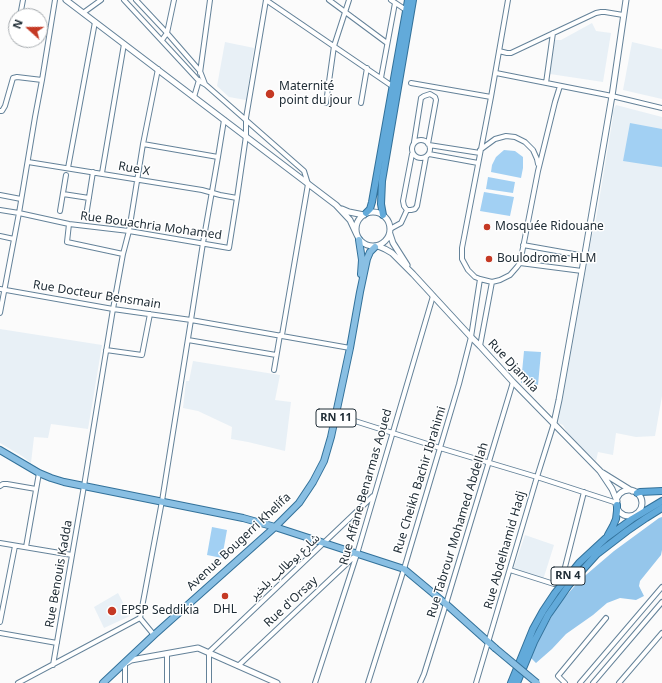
<!DOCTYPE html>
<html>
<head>
<meta charset="utf-8">
<style>
	body { margin:0 }
	#map { position:relative; width:662px; height:683px; overflow:hidden; background:#fbfbfb; font-family:"Noto Sans",sans-serif }
	canvas { display:block }
	.north { position:absolute; left:8px; top:8px; width:40px; height:40px; box-sizing:border-box; background:#fff; border:1px solid #a6abaf; border-radius:50%; rotate:291deg; font-size:11px; font-weight:700; line-height:16px; text-align:center; color:#212e37 }
	.north::after { content:''; display:block; margin:auto; width:14px; height:18px; background:#c53924; clip-path:polygon(50% 0,100% 100%,50% 72%,0 100%) }
</style>
</head>
<body>
<div id="map">
<canvas width="662" height="683"></canvas>
<div class="north">N</div>
</div>
<script>
const ctx = document.querySelector('canvas').getContext('2d');
ctx.lineJoin = 'round';
function fillPath(path, color) { ctx.fillStyle = color; ctx.fill(path, 'evenodd'); }
const poly = rows => new Path2D(rows.map(r => 'M' + r).join(''));
function trace(path, color, width, dash) { ctx.strokeStyle = color; ctx.lineWidth = width; ctx.lineCap = dash ? 'butt' : 'round'; ctx.setLineDash(dash || []); ctx.stroke(path); }
function label(font, color, halo, rows, align = 'center') {
  ctx.font = font + ' "Noto Sans","Noto Sans Arabic",sans-serif'; ctx.lineWidth = 3; ctx.setLineDash([]); ctx.textBaseline = 'middle'; ctx.strokeStyle = halo; ctx.fillStyle = color; for (const [text, x, y, turn = 0] of rows) {
    ctx.save(); ctx.translate(x, y); ctx.rotate((+turn || 0) * Math.PI / 180); ctx.textAlign = isNaN(turn) ? turn : align; if (halo) ctx.strokeText(text, 0, 0); ctx.fillText(text, 0, 0); ctx.restore();
  }
}
fillPath(poly([
	[592,23,596,31,611,33,603,82,550,74,555,40,561,40],
	[225,42,254,48,246,100,229,97,217,86],
	[632,42,662,49,662,99,623,90],
	[616,105,662,117,662,396,655,436,636,437,616,433,613,455,598,452,596,461,569,436,563,425,558,423,592,235,594,231,613,117,612,113],
	[0,329,102,345,88,429,51,424,48,438,34,437,31,463,22,456,0,443],
	[193,361,280,375,275,400,291,402,285,451,248,442,231,439,232,427,198,411,183,408,186,381,189,381],
	[525,535,554,545,543,580,513,570],
	[118,593,130,616,104,628,94,607]
]), '#e8f0f6');
fillPath(poly([
	[630,123,662,129,662,167,623,161],
	[504,150,515,151,523,157,523,168,521,178,491,172,492,165,496,157],
	[488,177,515,182,513,193,486,189],
	[484,192,514,197,510,216,480,211],
	[524,351,541,352,538,385,521,383],
	[212,527,227,530,222,558,207,555]
]), '#a2d0f3');
fillPath(poly([
	[662,517,662,550,661,555,640,581,639,586,644,596,636,600,620,598,607,603,593,615,566,634,552,649,536,663,530,657,544,630,558,605,580,580,614,551,659,518]
]), '#95c6eb');
const minor = poly([
	[124,0,199,81,206,85,304,171,308,184,282,335],
	[136,0,167,33,200,71,205,84],
	[266,0,392,86],
	[329,0,387,43],
	[391,0,406,10],
	[508,0,491,97,462,248,462,259,468,270,475,277,480,279,492,282,500,280,510,275,517,267,520,263,538,171,555,102,560,86],
	[83,13,101,0],
	[20,16,23,0],
	[162,40,167,33,174,0],
	[499,51,507,53,511,53,596,13,601,12,605,12,623,15],
	[200,73,210,0],
	[496,73,612,96,662,108],
	[381,78,395,3],
	[411,83,491,97],
	[546,83,553,33],
	[194,97,199,80],
	[326,103,334,46,349,0],
	[361,103,367,68],
	[0,111,2,111,5,106,13,78,17,77,42,80],
	'412 149a9 9 0 1 1 18 0a9 9 0 1 1-18 0Z',
	[414,142,421,98,424,96,430,94,435,97,436,100,428,144],
	[143,144,218,157],
	[429,145,480,153],
	[480,150,495,139,506,136,515,137,525,142,533,150,537,159,538,164],
	[412,154,403,201,404,206,407,210,411,210,415,209,417,206,426,157],
	[429,154,478,163],
	[28,162,202,190,220,195,237,198],
	[68,168,95,22],
	[102,173,124,44],
	[63,194,89,198],
	[0,195,21,199],
	[0,210,19,213,69,224,129,231,229,248,237,198,246,136,246,118,266,0],
	[60,211,66,175],
	[86,216,93,172],
	[69,224,67,242,123,254],
	[390,229,401,223,407,210],
	[0,236,14,239],
	[523,245,585,256],
	[520,263,582,271],
	[0,289,113,309,191,320,350,348],
	[0,313,19,213,35,117,42,80,55,0],
	[188,340,276,355],
	[480,346,492,282],
	[106,350,142,355,150,314],
	[274,370,280,335],
	[336,415,440,448,537,477,617,503],
	[0,486,3,484,7,484,36,489],
	[0,543,72,555],
	[26,547,39,473],
	[510,570,554,584,564,571,584,492],
	[140,618,162,501,191,320,203,243,218,157,224,120],
	[140,618,154,635],
	[0,622,15,546],
	[0,633,57,643],
	[167,654,167,683],
	[125,664,125,683],
	[53,665,84,486,113,309,123,254,129,231,143,144,158,69],
	[238,666,356,555],
	[18,683,140,618],
	[209,683,209,652,373,496],
	[315,683,357,554,433,296],
	[368,683,404,569,459,384,471,337,480,279],
	[420,683,424,674,446,604,513,382],
	[476,683,537,477,554,423],
	[565,683,558,676,606,618],
	[580,683,662,587],
	[593,683,662,602],
	[619,683,662,633]
]);
const tertiary = poly([
	[66,0,336,205,350,220,357,235],
	[342,209,349,212,364,215],
	'356 229a17 17 0 1 1 34 0a17 17 0 1 1-34 0Z',
	[390,234,393,243,407,265],
	[378,246,385,249,392,253,413,274,471,337,480,346,513,382,600,471,612,489,617,501],
	[554,423,559,400,582,271,612,96,626,0],
	[603,473,632,491],
	'616 503a13 13 0 1 1 26 0a13 13 0 1 1-26 0Z',
	[126,663,131,660,198,648,277,683]
]);
const primary = poly([
	[359,240,362,260,361,274],
	[0,450,39,473,51,478,64,482,243,518,275,527,404,569,446,604,495,648],
	[103,683,154,635,275,527,299,503,313,482,324,461,331,437,350,348,360,292,367,259,370,252,375,247]
]);
const trunk = poly([
	[366,213,370,209,372,202,408,0],
	[383,215,381,204,382,181,413,0],
	[637,493,640,492,662,491],
	[608,535,613,526,616,519,617,511,617,505],
	[511,683,533,629,543,611,555,593,579,563,606,538,632,519,662,501],
	[517,683,534,642,548,615,569,585,597,554,627,531,646,518,662,508]
]);
trace(minor, '#648299', 6);
trace(tertiary, '#648299', 7);
trace(primary, '#32719a', 8);
trace(trunk, '#32719a', 8);
trace(minor, '#fff', 4);
trace(tertiary, '#fff', 5);
trace(primary, '#89bfe3', 6);
trace(trunk, '#62aada', 6);
const primaryBridge = poly([
	[495,648,537,683]
]);
trace(primaryBridge, '#32719a', 8, []);
trace(primaryBridge, '#89bfe3', 6);
for (const [x, y, r, color] of [
	[270,94,5,"#c53924"],
	[487,227,4,"#c53924"],
	[489,259,4,"#c53924"],
	[225,596,4,"#c53924"],
	[112,611,5,"#c53924"]
]) { const dot = new Path2D(); dot.arc(x, y, r, 0, 2 * Math.PI); ctx.fillStyle = color; ctx.fill(dot); trace(dot, '#fff', 1.5); }
for (const [x, y, w] of [
	[336,418,40],
	[568,576,34]
]) { const box = new Path2D(); box.roundRect(x - w / 2, y - 9, w, 18, 3); ctx.fillStyle = '#fff'; ctx.fill(box); trace(box, '#212e37', 1); }
label('bold 11px', '#212e37', null, [
	["RN 11",336,418],
	["RN 4",568,576]
]);
label('12px', '#212e37', '#fff', [
	["Maternité",279,87],
	["point du jour",279,101],
	["Mosquée Ridouane",495,227],
	["Boulodrome HLM",497,259],
	["DHL",225,610,"center"],
	["EPSP Seddikia",121,611]
], 'left');
label('12px', '#212e37', '#fff', [
	["Rue X",134,169,10],
	["Rue Bouachria Mohamed",151,226,8],
	["Rue Docteur Bensmain",97,295,9],
	["Rue Djamila",513,366,47],
	["Rue Cheikh Bachir Ibrahimi",420,480,-73],
	["Rue Affane Benarmas Aoued",366,487,-74],
	["Rue Tabrour Mohamed Abdellah",458,530,-73],
	["Avenue Bougerri Khelifa",239,542,-43],
	["Rue Abdelhamid Hadj",505,550,-74],
	["شارع بوطالب بلخير",285,567,-43],
	["Rue Benouis Kadda",59,574,-80],
	["Rue d'Orsay",291,602,-43]
]);
</script>
</body>
</html>
